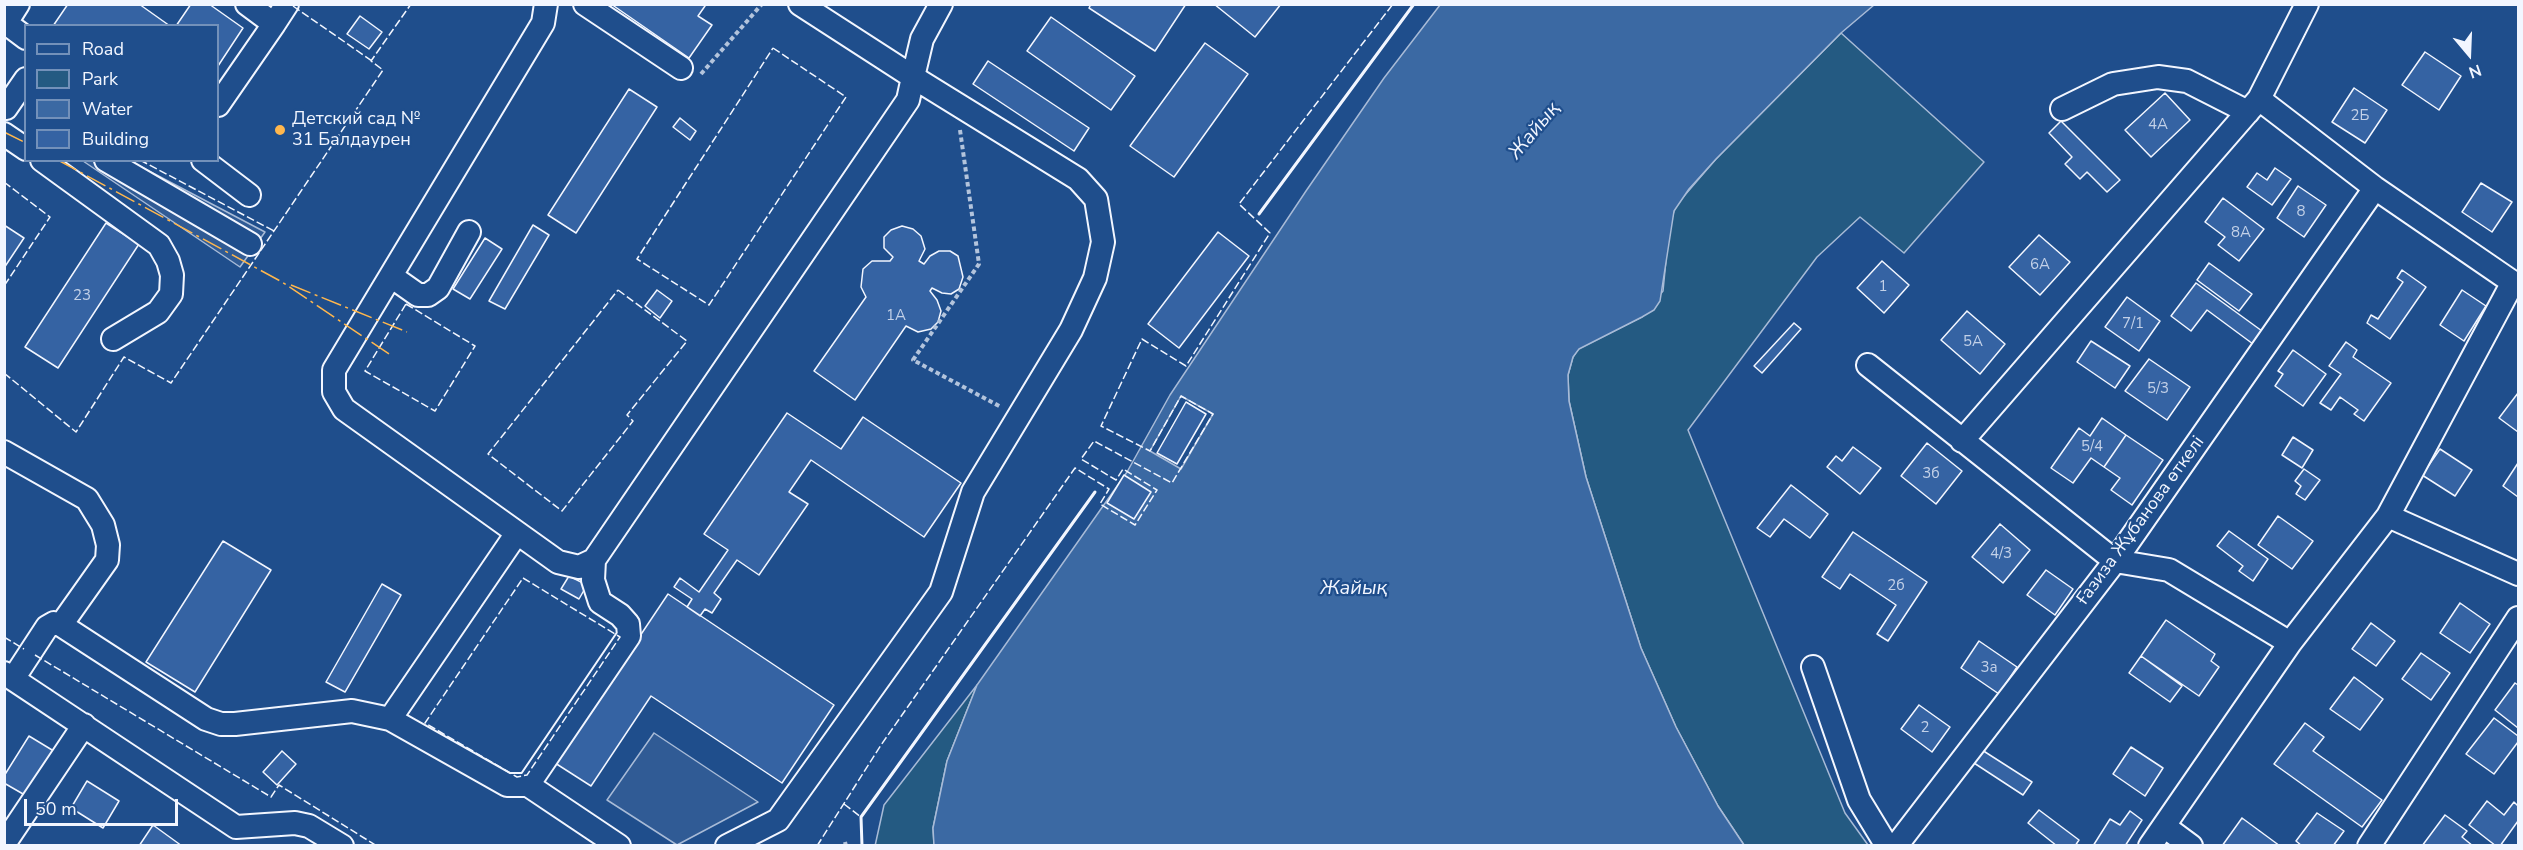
<!DOCTYPE html>
<html>
<head>
<meta charset="utf-8">
<style>
	body { margin:0 }
	#map { position:relative; width:2523px; height:850px; overflow:hidden; background:#1f4e8c; font-family:"Nunito Sans",sans-serif }
	canvas { display:block }
	.frame { position:absolute; inset:0; border:6px solid #f2f6ff; pointer-events:none }
	.legend { position:absolute; left:24px; top:24px; width:195px; height:138px; box-sizing:border-box; background:#1f4e8c; border:2px solid #7391ba; margin:0; padding:8px 10px; list-style:none; font-size:18px; color:#f2f6ff }
	.legend li { display:flex; align-items:center; gap:12px; height:30px }
	.legend b { width:30px; border:2px solid #7391ba }
	.north { position:absolute; left:2439px; top:24px; width:60px; height:60px; -webkit-text-stroke:4px #1f4e8c; paint-order:stroke; rotate:161deg; font-size:16px; font-weight:700; line-height:24px; text-align:center; color:#f2f6ff }
	.north::after { content:''; display:block; margin:auto; width:21px; height:27px; background:#f2f6ff; clip-path:polygon(50% 0,100% 100%,50% 72%,0 100%) }
	.scale { position:absolute; left:24px; top:799px; width:154px; height:27px; box-sizing:border-box; border:3px solid #f2f6ff; border-top:0; padding-left:8px; font-size:18px; line-height:21px; white-space:nowrap; color:#f2f6ff; -webkit-text-stroke:4px #1f4e8c; paint-order:stroke }
</style>
</head>
<body>
<div id="map">
<canvas width="2523" height="850"></canvas>
<div class="frame"></div>
<ul class="legend">
<li><b style="height:8px;background:#1f4e8c"></b>Road</li>
<li><b style="height:16px;background:#245a82"></b>Park</li>
<li><b style="height:16px;background:#3b69a3"></b>Water</li>
<li><b style="height:16px;background:#3563a3"></b>Building</li>
</ul>
<div class="north">N</div>
<div class="scale">50 m</div>
</div>
<script>
const ctx = document.querySelector('canvas').getContext('2d');
ctx.lineJoin = 'round';
function fillPath(path, color) { ctx.fillStyle = color; ctx.fill(path, 'evenodd'); }
const poly = rows => new Path2D(rows.map(r => 'M' + r).join(''));
function trace(path, color, width, dash) { ctx.strokeStyle = color; ctx.lineWidth = width; ctx.lineCap = dash ? 'butt' : 'round'; ctx.setLineDash(dash || []); ctx.stroke(path); }
function label(font, color, halo, rows, align = 'center') {
  ctx.font = font + ' "Nunito Sans",sans-serif'; ctx.lineWidth = 4.5; ctx.setLineDash([]); ctx.textBaseline = 'middle'; ctx.strokeStyle = halo; ctx.fillStyle = color; for (const [text, x, y, turn = 0] of rows) {
    ctx.save(); ctx.translate(x, y); ctx.rotate((+turn || 0) * Math.PI / 180); ctx.textAlign = isNaN(turn) ? turn : align; if (halo) ctx.strokeText(text, 0, 0); ctx.fillText(text, 0, 0); ctx.restore();
  }
}
const green = poly([
	[1841,33,1984,162,1904,253,1860,217,1817,257,1688,430,1845,813,1868,845,1744,845,1718,806,1676,727,1641,648,1586,477,1569,401,1568,375,1573,357,1578,349,1642,317,1663,291,1669,229,1674,211,1678,203,1716,159,1841,33],
	[977,685,947,761,933,828,934,845,875,846,884,805,977,685]
]);
fillPath(green, '#245a82');
trace(green, '#a8bbd7', 1.5);
const parking = poly([
	[83,161,130,161,265,232,240,267,83,161],
	[654,733,758,802,677,845,607,800,654,733]
]);
fillPath(parking, '#305b95');
trace(parking, '#a8bbd7', 1.5);
const water = poly([
	[1440,5,1874,5,1841,33,1716,159,1689,189,1674,211,1660,301,1654,310,1642,317,1579,349,1573,357,1568,375,1569,401,1586,477,1641,648,1676,727,1718,806,1744,845,934,846,933,828,947,761,977,685,1127,472,1170,395,1306,191,1384,78,1440,5]
]);
fillPath(water, '#3b69a3');
trace(water, '#a8bbd7', 1.5);
const pier = poly([
	[1181,396,1213,414,1181,469,1150,451,1181,396]
]);
fillPath(pier, '#1f4e8c');
trace(pier, '#a8bbd7', 1.5);
const building = poly([
	[68,4,139,4,170,26,53,26,68,4],
	[191,4,209,4,243,28,218,66,218,26,176,26,191,4],
	[611,4,704,4,705,6,698,16,712,25,689,58,611,4],
	[1091,4,1186,4,1155,51,1089,8,1091,4],
	[1214,4,1281,4,1255,37,1214,4],
	[360,16,382,32,369,49,347,34,360,16],
	[1051,17,1135,76,1111,110,1027,51,1051,17],
	[1205,43,1248,74,1174,177,1130,146,1205,43],
	[2425,52,2461,76,2439,110,2402,85,2425,52],
	[988,61,1089,128,1074,151,973,84,988,61],
	[2354,88,2387,110,2365,143,2332,122,2354,88],
	[629,89,657,107,576,233,548,215,629,89],
	[2165,93,2190,120,2151,157,2125,130,2165,93],
	[680,118,696,131,690,140,673,127,680,118],
	[2061,121,2120,180,2107,192,2087,172,2080,179,2065,164,2072,157,2049,133,2061,121],
	[2275,168,2291,179,2272,205,2247,187,2257,173,2267,180,2275,168],
	[2481,183,2512,202,2492,232,2462,212,2481,183],
	[2298,186,2326,205,2304,237,2277,218,2298,186],
	[2223,198,2264,229,2239,261,2218,245,2225,237,2205,222,2223,198],
	[106,223,139,244,58,368,25,347,106,223],
	[4,225,24,238,4,268,4,225],
	[533,225,549,235,505,309,489,301,533,225],
	[902,226,913,229,921,236,925,249,919,261,924,264,930,256,939,251,950,251,958,256,963,277,959,289,951,294,942,293,932,288,930,291,937,300,941,311,938,322,931,329,918,332,906,326,855,400,814,371,866,297,861,287,863,269,872,261,890,261,893,257,884,248,884,237,891,230,902,226],
	[1218,232,1249,256,1179,348,1148,324,1218,232],
	[2039,235,2070,262,2040,295,2009,267,2039,235],
	[485,238,502,249,470,299,453,289,485,238],
	[1882,261,1909,285,1884,313,1857,288,1882,261],
	[2209,263,2252,294,2239,311,2197,280,2209,263],
	[2402,270,2426,287,2390,339,2367,323,2371,315,2378,319,2403,282,2397,278,2402,270],
	[2196,283,2262,331,2253,344,2207,310,2191,331,2171,316,2196,283],
	[657,290,672,301,660,318,645,306,657,290],
	[2462,290,2486,306,2464,341,2440,325,2462,290],
	[2127,297,2160,321,2139,351,2105,327,2127,297],
	[1967,311,2005,344,1980,374,1941,340,1967,311],
	[1794,323,1801,329,1762,373,1754,366,1794,323],
	[2091,341,2130,366,2115,388,2077,362,2091,341],
	[2346,342,2357,350,2353,357,2391,383,2364,421,2354,414,2358,410,2340,397,2331,410,2320,403,2341,374,2329,366,2346,342],
	[2293,350,2326,374,2303,406,2275,386,2283,374,2278,371,2293,350],
	[2149,359,2190,387,2167,420,2125,391,2149,359],
	[2518,393,2518,432,2499,418,2518,393],
	[1186,402,1206,414,1177,464,1157,453,1186,402],
	[787,413,841,449,863,417,961,483,924,537,811,460,789,492,808,504,759,575,737,560,714,593,721,599,712,613,705,609,700,616,687,607,692,599,674,587,680,578,699,592,728,550,704,534,787,413],
	[2102,418,2126,435,2104,467,2091,458,2073,483,2051,468,2079,428,2090,436,2102,418],
	[2126,435,2163,460,2132,505,2111,490,2120,478,2104,467,2126,435],
	[2293,437,2313,450,2302,468,2282,455,2293,437],
	[1927,443,1962,471,1936,504,1901,476,1927,443],
	[1853,447,1881,468,1860,494,1827,467,1836,456,1842,461,1853,447],
	[2440,449,2472,470,2455,496,2422,475,2440,449],
	[2518,463,2518,497,2503,486,2518,463],
	[2304,469,2320,480,2305,500,2296,494,2301,486,2295,481,2304,469],
	[1124,475,1151,492,1134,519,1107,503,1124,475],
	[1791,485,1828,514,1810,538,1784,519,1770,537,1757,528,1791,485],
	[2278,516,2313,541,2292,569,2258,545,2278,516],
	[2000,524,2030,550,2003,583,1972,557,2000,524],
	[2229,531,2268,559,2253,581,2239,571,2243,566,2217,546,2229,531],
	[1853,532,1927,582,1888,641,1877,634,1896,605,1850,574,1840,589,1822,577,1853,532],
	[223,541,271,570,195,692,146,662,223,541],
	[2046,570,2073,589,2055,615,2027,595,2046,570],
	[569,576,587,585,579,599,561,589,569,576],
	[382,584,401,595,345,692,326,682,382,584],
	[668,594,834,705,782,783,651,696,591,786,555,763,668,594],
	[2460,603,2490,624,2470,653,2440,633,2460,603],
	[2166,620,2215,654,2211,661,2219,667,2199,696,2141,656,2166,620],
	[2371,623,2395,641,2376,666,2352,649,2371,623],
	[1979,641,2017,667,1999,694,1961,668,1979,641],
	[2421,653,2450,673,2431,700,2402,679,2421,653],
	[2141,656,2182,686,2170,702,2129,673,2141,656],
	[2354,677,2383,699,2360,730,2330,709,2354,677],
	[2515,683,2518,685,2518,728,2495,710,2515,683],
	[1919,705,1950,727,1932,752,1901,729,1919,705],
	[2494,718,2518,736,2518,742,2494,774,2466,754,2494,718],
	[2305,723,2324,737,2313,751,2382,800,2362,827,2274,764,2305,723],
	[29,736,57,753,30,798,4,783,4,776,29,736],
	[2131,747,2163,768,2145,796,2113,774,2131,747],
	[1982,750,2032,782,2023,795,1974,763,1982,750],
	[282,751,296,764,277,785,263,772,282,751],
	[87,781,119,801,103,828,71,808,87,781],
	[2487,801,2504,815,2514,802,2518,806,2518,821,2500,846,2496,846,2469,825,2487,801],
	[2039,810,2079,840,2075,846,2057,846,2028,823,2039,810],
	[2130,811,2142,820,2125,846,2093,846,2110,819,2120,825,2130,811],
	[2317,813,2344,831,2333,846,2302,846,2296,841,2317,813],
	[2445,815,2467,831,2462,837,2473,846,2422,846,2445,815],
	[2242,818,2280,846,2222,846,2242,818],
	[153,825,182,846,139,846,153,825]
]);
fillPath(building, '#3563a3');
trace(building, '#f2f6ff', 1.5);
const minor = poly([
	[18,4,6,23,26,38],
	[546,4,543,23,334,370,334,392,344,409,558,562,579,567,594,560,908,100,913,77,800,4],
	[585,4,681,68],
	[274,24,287,4],
	[2259,99,2375,188,2518,286],
	[218,105,274,24,247,4],
	[6,108,26,79],
	[2062,109,2113,84,2158,77,2187,81,2248,112],
	[4,134,26,149],
	[42,160,159,245,168,261,172,275,171,294,158,312,113,339],
	[106,160,250,244],
	[203,160,249,195],
	[391,276,418,295,428,295,438,288,469,232],
	[1868,365,2115,561,2169,570,2290,643],
	[1962,441,2259,99,2307,4],
	[4,452,87,499,103,525,108,545,107,560,61,625],
	[2388,516,2518,574],
	[1813,667,1859,800,1887,846],
	[4,673,236,827,295,823,309,826,342,846],
	[13,679,47,627,54,623,61,625,206,719,221,724,235,724,352,711,390,719,507,785,528,785,619,846],
	[390,719,517,533],
	[528,785,629,636,628,624,620,615,600,602,593,580,594,560],
	[2164,826,2191,846],
	[4,844,84,725],
	[727,846,778,820,941,592,973,492,1071,330,1095,278,1103,242,1096,199,1078,179,913,77,922,39,941,4],
	[1896,846,2115,561,2375,188],
	[2150,846,2290,643,2388,516,2513,282],
	[2369,846,2518,618]
]);
trace(minor, '#f2f6ff', 26);
trace(poly([
	[701,74,762,4],
	[960,130,979,264,913,360,1001,407],
	[845,842,846,846]
]), '#b3c4dc', 4, [4.5, 3]);
trace(minor, '#1f4e8c', 22);
trace(poly([
	[293,6,372,61],
	[773,48,846,97,709,305,637,259,773,48],
	[140,160,274,231,275,230],
	[4,182,50,217,4,286],
	[618,290,687,341,627,415,633,421,562,511,488,454,618,290],
	[406,304,475,346,435,411,365,371,406,304],
	[4,373,76,432,124,357,171,383,383,70,371,61,411,4],
	[523,578,620,637,527,775,517,777,425,723,523,578],
	[4,637,24,649],
	[35,655,271,797,279,785,377,846],
	[844,804,861,817],
	[817,846,881,745,1075,468,1109,489,1100,504,1135,525,1157,490,1123,469,1116,480,1081,459,1094,441,1172,483,1213,414,1181,396,1150,451,1101,426,1142,339,1186,366,1270,233,1239,204,1393,4]
]), '#f2f6ff', 1.5, [8, 3]);
trace(poly([
	[1259,214,1414,4],
	[862,846,861,817,1095,492]
]), '#f2f6ff', 3);
trace(poly([
	[4,132,26,143],
	[58,160,282,282,392,356],
	[291,285,407,332]
]), '#ffb74d', 1.5, [21, 4.5, 3, 4.5]);
for (const [x, y, r, color] of [
	[280,130,6,"#ffb74d"]
]) { const dot = new Path2D(); dot.arc(x, y, r, 0, 2 * Math.PI); ctx.fillStyle = color; ctx.fill(dot); trace(dot, '#1f4e8c', 2); }
label('15px', '#c3d1e8', null, [
	["2Б",2360,116],
	["4А",2158,125],
	["8",2301,212],
	["8А",2241,233],
	["6А",2040,265],
	["1",1883,287],
	["23",82,296],
	["1А",896,316],
	["7/1",2133,324],
	["5А",1973,342],
	["5/3",2158,389],
	["5/4",2092,447],
	["3б",1931,474],
	["4/3",2001,554],
	["2б",1896,586],
	["3а",1989,668],
	["2",1925,728]
]);
label('18px', '#f2f6ff', '#1f4e8c', [
	["Детский сад №",292,120],
	["31 Балдаурен",292,141]
], 'left');
label('18px', '#f2f6ff', '#1f4e8c', [
	["Ғазиза Жұбанова өткелі",2141,521,-54]
]);
label('italic 20px', '#f2f6ff', '#1f4e8c', [
	["Жайық",1535,131,-50],
	["Жайық",1354,589]
]);
</script>
</body>
</html>
